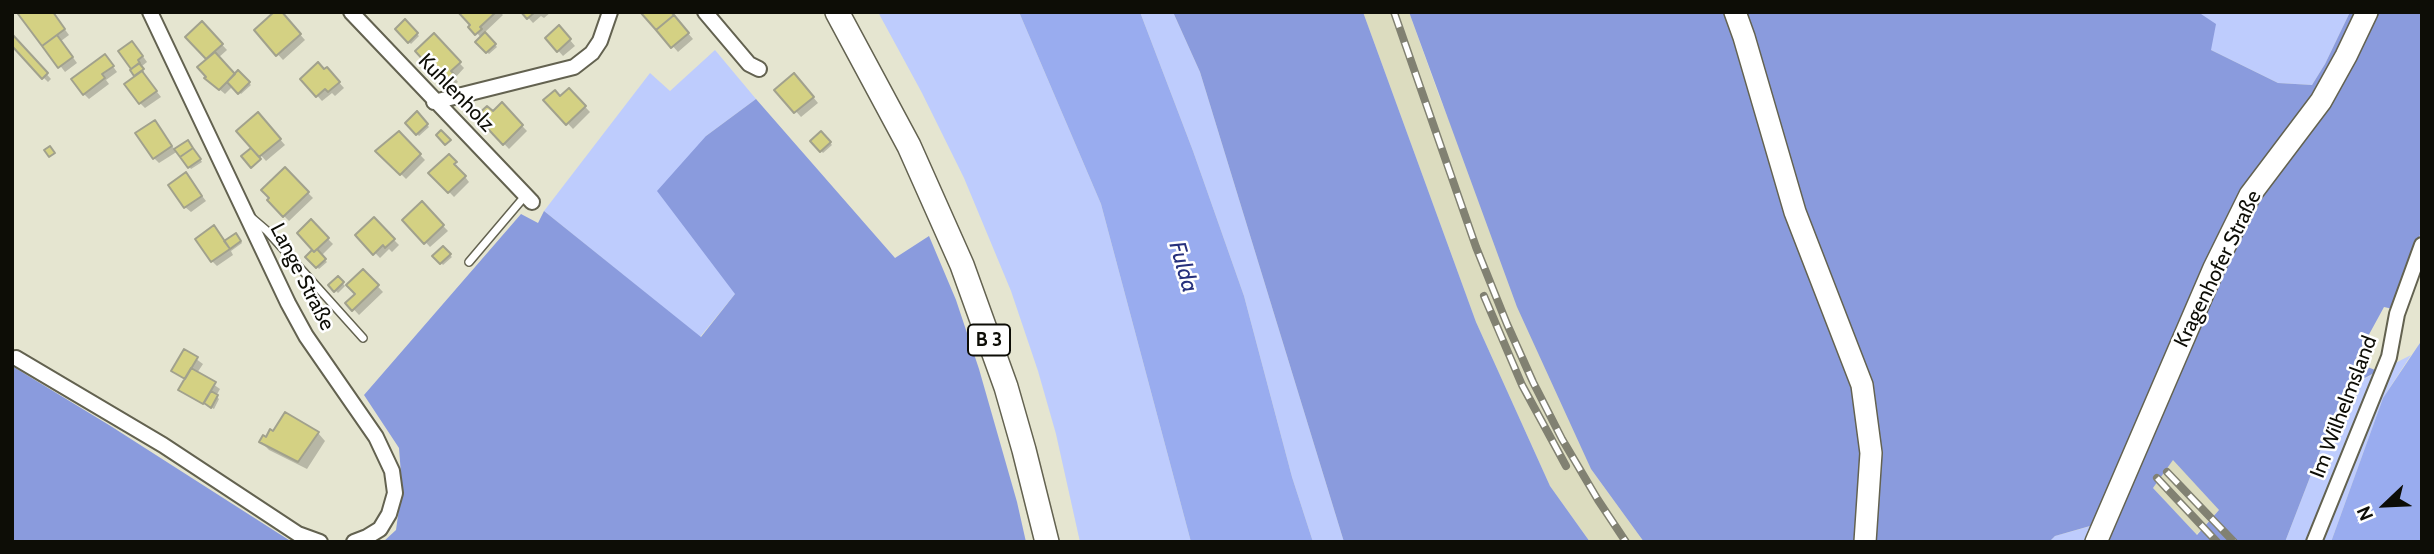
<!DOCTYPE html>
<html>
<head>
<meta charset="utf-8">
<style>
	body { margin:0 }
	#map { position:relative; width:2434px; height:554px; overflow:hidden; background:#e5e5d0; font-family:Cabin,sans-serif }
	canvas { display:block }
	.frame { position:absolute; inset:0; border:14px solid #0d0d06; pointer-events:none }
	.north { position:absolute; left:2350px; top:470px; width:70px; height:70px; -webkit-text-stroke:5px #fff; paint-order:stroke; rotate:247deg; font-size:19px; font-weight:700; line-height:28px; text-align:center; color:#0d0d06 }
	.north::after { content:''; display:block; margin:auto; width:24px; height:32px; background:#0d0d06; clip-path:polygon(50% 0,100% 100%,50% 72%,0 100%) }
</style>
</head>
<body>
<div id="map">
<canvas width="2434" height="554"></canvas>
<div class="frame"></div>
<div class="north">N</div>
</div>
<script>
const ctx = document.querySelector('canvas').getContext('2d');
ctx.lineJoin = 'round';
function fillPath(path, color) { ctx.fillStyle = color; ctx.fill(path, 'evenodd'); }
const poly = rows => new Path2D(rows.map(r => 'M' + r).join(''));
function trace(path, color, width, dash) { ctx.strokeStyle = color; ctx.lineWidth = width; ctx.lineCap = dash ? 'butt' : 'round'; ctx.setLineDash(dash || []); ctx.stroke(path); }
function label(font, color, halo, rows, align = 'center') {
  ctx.font = font + ' Cabin,sans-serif'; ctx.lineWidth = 5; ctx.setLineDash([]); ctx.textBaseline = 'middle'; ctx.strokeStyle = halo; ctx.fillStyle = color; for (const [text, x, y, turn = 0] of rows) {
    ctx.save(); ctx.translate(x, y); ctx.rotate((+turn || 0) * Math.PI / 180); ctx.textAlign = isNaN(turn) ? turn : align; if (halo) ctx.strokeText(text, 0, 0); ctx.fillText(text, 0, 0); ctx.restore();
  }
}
fillPath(poly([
	[1363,12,1409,12,1438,93,1591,469,1644,542,1590,542,1550,486,1476,322],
	[2173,459,2219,510,2196,535,2153,488]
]), '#dcdcbf');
fillPath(poly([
	[878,12,1019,12,1101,204,1191,542,1080,542,1056,434,1038,371,1011,291,964,178,922,93],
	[1140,12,1173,12,1200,72,1344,542,1313,542,1292,477,1244,296,1193,151],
	[2198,12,2350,12,2325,64,2312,85,2278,83,2211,50],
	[715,50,756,99,706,136,735,294,700,337,544,211,650,73,670,91],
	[2411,355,2383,398,2331,542,2285,542,2344,389],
	[2091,526,2084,542,2049,542,2055,536]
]), '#beccfd');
fillPath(poly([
	[1173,12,1363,12,1476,322,1550,486,1590,542,1344,542,1200,72],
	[1409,12,2198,12,2216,24,2211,50,2278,83,2312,85,2325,64,2350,12,2422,12,2422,229,2393,309,2384,307,2354,362,2378,371,2344,389,2285,542,2084,542,2090,526,2055,536,2049,542,1644,542,1591,469,1517,307],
	[2173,460,2219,510,2197,535,2153,488],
	[756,99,895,258,929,236,956,300,979,369,1017,502,1026,542,383,542,396,530,402,487,399,448,364,395,521,214,538,223,544,211,701,337,735,294,657,191,706,136],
	[12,366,109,425,292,542,12,542]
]), '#8a9bdd');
fillPath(poly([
	[1019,12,1140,12,1193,151,1244,296,1292,477,1313,542,1191,542,1101,204],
	[2422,340,2422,542,2331,542,2383,398]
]), '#99acef');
fillPath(poly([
	[52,12,69,35,61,41,77,63,65,72,21,14],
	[280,12,305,40,283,60,256,30],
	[461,12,500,12,503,15,484,33,497,47,489,54,477,42,481,38],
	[523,12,551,12,544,18,541,16,533,23],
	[670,12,693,39,678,52,644,13],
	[405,22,419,36,411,44,397,29],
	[202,23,227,50,218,58,235,76,238,72,251,85,241,94,233,86,225,94,212,83,208,59,187,37],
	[564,33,575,46,563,56,547,38],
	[12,35,51,79,48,82,43,77],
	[434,36,464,68,455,78,458,82,454,85,445,76,443,78,418,51],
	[137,48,147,62,142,66,144,72,143,74,161,97,145,108,140,103,137,76,132,71],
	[109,61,117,72,106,80,109,84,89,99,84,94],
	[327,69,344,88,335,96,332,93,322,101,302,79],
	[799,80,818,103,801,117,777,90],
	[569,90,590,112,573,129,546,100,561,98],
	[502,105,527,131,509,149,479,117,493,114],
	[417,114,429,127,419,136,407,123],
	[263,120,285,145,266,161,239,131],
	[155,122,175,150,190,144,202,162,191,169,178,151,159,163,154,158],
	[399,133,425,160,406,179,378,151],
	[821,133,832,145,823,153,812,141],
	[449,156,469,182,454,197,431,173],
	[285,170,313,198,289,221,269,201],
	[186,175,206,201,191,212,185,207],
	[422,204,448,231,430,247,405,220],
	[374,220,399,245,392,252,389,249,380,258,358,235],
	[311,222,333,244,321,256,327,262,319,269,308,257,320,256,299,233],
	[238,237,242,243,231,251,233,255,217,266,212,261,225,243],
	[443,248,452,257,443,265,435,256],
	[363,271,383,292,359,315,348,303,357,294],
	[338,278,345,286,338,293,330,285],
	[185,351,203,364,197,373,220,389,216,396,219,399,214,409,186,394,181,389,186,380,173,371],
	[318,433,325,441,307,469,269,450,261,442,267,439]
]), '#0003');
const building = poly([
	[20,12,53,12,65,29,42,46,18,14,20,12],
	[274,12,282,12,301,34,276,56,254,30,274,12],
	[458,12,496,12,480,27,482,29,475,35,468,27,470,25,458,12],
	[521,12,535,12,527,19,521,12],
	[671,12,674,15,656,30,641,13,671,12],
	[674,15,689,33,671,48,656,30,674,15],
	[405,19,418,33,408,43,395,29,405,19],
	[202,21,223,44,206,59,185,37,202,21],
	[559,25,571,39,557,52,545,38,559,25],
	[485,32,496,44,486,53,475,42,485,32],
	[434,33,461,62,451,71,455,75,448,81,439,72,436,74,415,51,434,33],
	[12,34,48,73,42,79,12,46,12,34],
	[57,35,73,57,58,68,42,46,57,35],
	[132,41,143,56,138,60,140,63,131,69,118,51,132,41],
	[215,52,235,74,219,90,204,78,206,77,197,67,215,52],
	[105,54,114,66,102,74,105,78,83,95,71,79,105,54],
	[318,62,324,69,327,67,340,82,328,92,325,89,316,97,300,79,318,62],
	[139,63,144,69,134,76,130,70,139,63],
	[238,70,250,82,238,94,227,82,238,70],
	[142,71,157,91,139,104,124,84,142,71],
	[794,73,814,97,794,113,774,90,794,73],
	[569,88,586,106,566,125,543,100,555,90,560,96,569,88],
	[502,102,523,125,503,145,476,116,487,106,493,111,502,102],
	[417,111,428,124,416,135,405,123,417,111],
	[258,112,281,139,259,157,236,131,258,112],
	[155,120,172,146,153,159,135,133,155,120],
	[441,130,451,140,445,145,436,135,441,130],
	[399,131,421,154,400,175,375,151,399,131],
	[821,131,831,142,820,152,810,141,821,131],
	[188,140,193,148,180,157,174,149,188,140],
	[50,146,55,153,49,157,44,150,50,146],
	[193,148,201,159,188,168,180,157,193,148],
	[251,148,261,159,251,168,241,156,251,148],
	[449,154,457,162,454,164,466,176,448,193,428,173,449,154],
	[285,167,309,192,283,217,267,200,269,198,261,190,285,167],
	[186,172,202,196,184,208,168,185,186,172],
	[422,201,444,225,424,244,402,220,422,201],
	[374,217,395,239,385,248,383,245,373,255,355,235,374,217],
	[311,219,329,238,314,252,297,233,311,219],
	[214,225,230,249,211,262,195,239,214,225],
	[236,233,241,241,230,249,224,241,236,233],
	[443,246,451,254,440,264,432,256,443,246],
	[317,249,326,259,316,268,305,257,312,250,314,252,317,249],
	[363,269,379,285,352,311,345,303,355,294,346,285,363,269],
	[338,276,344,282,334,292,328,285,338,276],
	[184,349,198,357,185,379,171,371,184,349],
	[191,368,216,382,203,404,178,390,191,368],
	[211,391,218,395,211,408,204,403,211,391],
	[285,412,319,432,298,462,259,442,263,435,266,437,270,429,273,431,285,412]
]);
fillPath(building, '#d4d183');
trace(building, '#a1a18d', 2);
const lane = poly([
	[252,218,266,230,363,338],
	[469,262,525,196]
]);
const street = poly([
	[150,12,288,303,306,336,376,437,392,471,395,493,389,514,380,529,367,537,354,542],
	[351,12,532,202],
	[705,12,749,64,759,69],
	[434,102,574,67,592,53,600,41,610,12],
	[16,358,163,445,298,534,320,542],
	[2314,542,2389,357,2397,314,2422,245]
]);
const secondary = poly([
	[1735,12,1744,37,1795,212,1862,385,1871,453,1865,542],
	[2096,542,2214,268,2250,195,2321,101,2346,56,2367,12]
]);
const primary = poly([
	[837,12,909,146,962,265,1006,387,1024,450,1047,542]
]);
trace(lane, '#636250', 10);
trace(street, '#636250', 18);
trace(secondary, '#636250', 24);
trace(primary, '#636250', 26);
trace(lane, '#fff', 7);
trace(street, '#fff', 14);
trace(secondary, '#fff', 21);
trace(primary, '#fff', 23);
const rail = poly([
	[1394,12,1476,247,1507,324,1533,382,1562,439,1598,500,1626,542],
	[1484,296,1522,385,1566,466],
	[2167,472,2234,542],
	[2157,478,2217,542]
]);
trace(rail, '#818172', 8);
trace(rail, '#fff', 5, [16]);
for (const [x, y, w] of [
	[989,340,42]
]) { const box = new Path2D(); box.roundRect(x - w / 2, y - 15.5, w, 31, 5); ctx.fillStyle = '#fff'; ctx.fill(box); trace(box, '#0d0d06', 2); }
label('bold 19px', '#0d0d06', null, [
	["B 3",989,340]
]);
label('21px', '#0d0d06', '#fff', [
	["Kuhlenholz",456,93,46],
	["Kragenhofer Straße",2218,269,-64],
	["Lange Straße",302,277,63],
	["Im Wilhelmsland",2344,407,-69]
]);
label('italic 23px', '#26307c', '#fff', [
	["Fulda",1183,267,74]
]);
</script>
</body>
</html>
